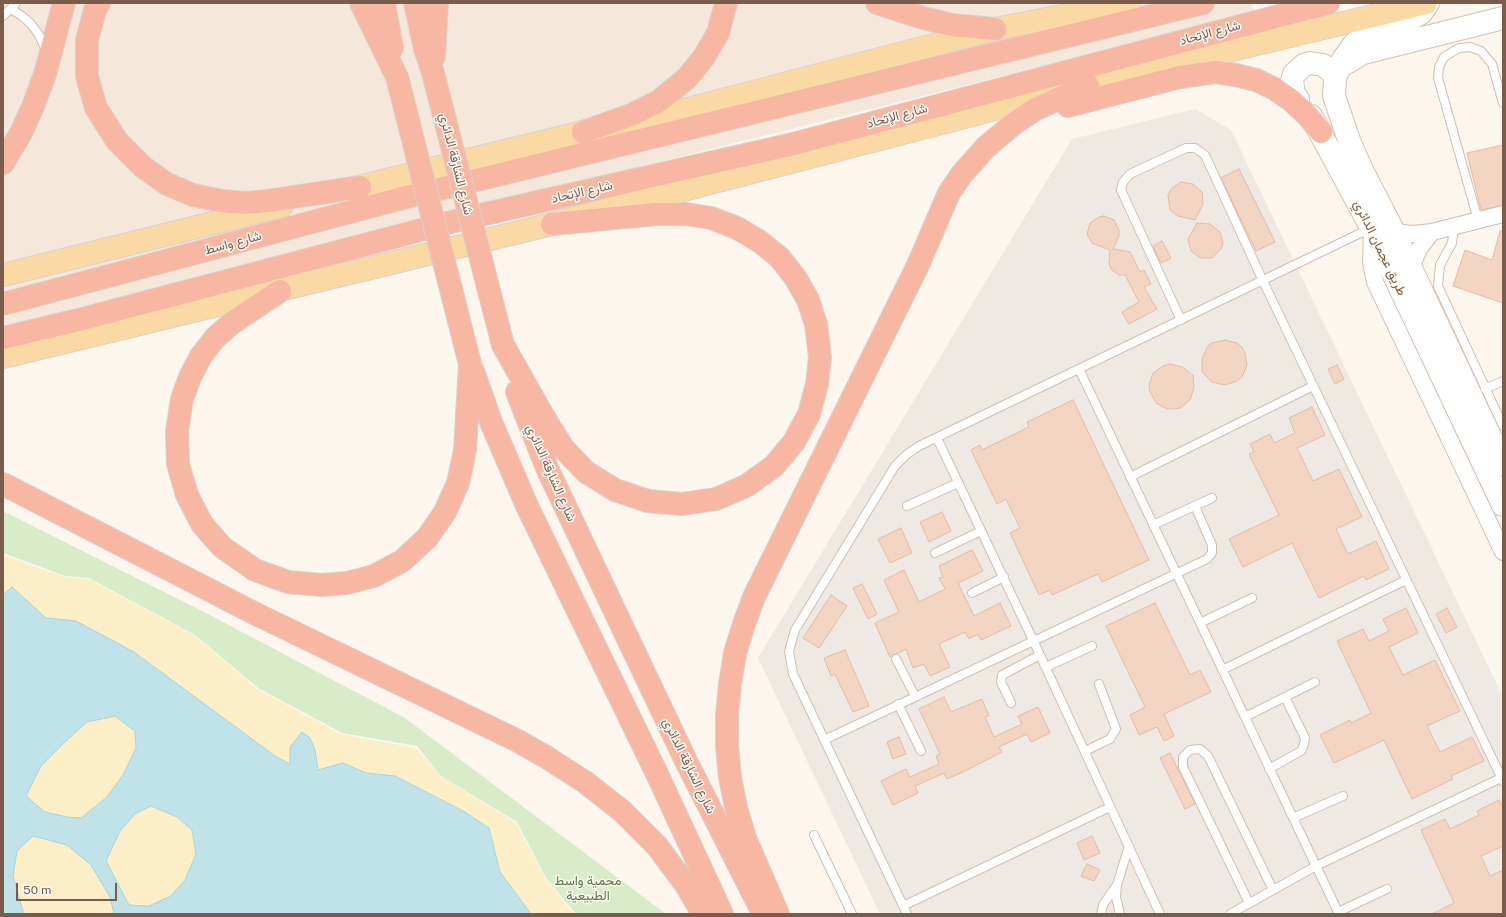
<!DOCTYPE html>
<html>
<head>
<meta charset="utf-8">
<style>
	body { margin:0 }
	#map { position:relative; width:1506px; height:917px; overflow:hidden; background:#fdf6ec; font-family:"Public Sans",sans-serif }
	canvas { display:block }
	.frame { position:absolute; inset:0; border:4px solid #7a5c4d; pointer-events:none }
	.scale { position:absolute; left:16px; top:883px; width:101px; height:18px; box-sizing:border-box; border:2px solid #7a5c4d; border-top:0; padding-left:5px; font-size:12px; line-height:14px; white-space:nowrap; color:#7a5c4d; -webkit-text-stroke:3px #fffaf3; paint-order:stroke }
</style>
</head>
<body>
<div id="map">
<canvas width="1506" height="917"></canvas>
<div class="frame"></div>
<div class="scale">50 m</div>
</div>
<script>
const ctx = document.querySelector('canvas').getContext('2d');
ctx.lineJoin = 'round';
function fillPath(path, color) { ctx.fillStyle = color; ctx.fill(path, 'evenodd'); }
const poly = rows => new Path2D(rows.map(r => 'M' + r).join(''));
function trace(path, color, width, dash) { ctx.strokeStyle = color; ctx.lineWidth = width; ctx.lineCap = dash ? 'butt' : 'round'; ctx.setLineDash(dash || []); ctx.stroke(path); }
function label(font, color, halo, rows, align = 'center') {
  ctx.font = font + ' "Public Sans",Vazirmatn,sans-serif'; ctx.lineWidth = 3; ctx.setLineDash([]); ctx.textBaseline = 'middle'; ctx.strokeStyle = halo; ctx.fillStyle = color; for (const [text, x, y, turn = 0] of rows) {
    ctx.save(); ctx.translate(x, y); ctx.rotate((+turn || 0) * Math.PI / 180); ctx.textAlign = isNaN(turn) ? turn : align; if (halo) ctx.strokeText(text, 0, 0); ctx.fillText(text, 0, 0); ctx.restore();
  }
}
fillPath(poly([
	[3,3,1251,3,1255,13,3,326]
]), '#f5e8da');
fillPath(poly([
	[976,3,1017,3,1004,6]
]), '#fde8e0');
fillPath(poly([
	[1195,109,1231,130,1503,697,1503,914,880,914,758,658,1072,139]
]), '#efe9e4');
fillPath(poly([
	[3,511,206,613,405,718,666,914,576,914,546,878,517,822,441,776,417,746,342,733,258,688,195,635,89,578,65,576,3,553]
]), '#d8ecc9');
fillPath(poly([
	[3,555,64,577,89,579,195,636,257,689,341,734,416,748,441,776,516,823,545,878,574,914,531,914,500,872,489,828,465,812,395,776,366,773,343,763,317,770,315,750,310,738,291,764,275,756,134,652,76,621,46,618,12,587,3,595],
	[115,716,135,731,136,748,123,775,107,797,81,818,67,817,45,812,26,795,41,766,66,741,87,722],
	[151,806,177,817,192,830,196,854,185,880,171,896,149,906,129,905,106,861,120,831,135,814],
	[33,836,67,845,91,865,110,897,114,914,24,914,13,876,17,851]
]), '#fcefc7');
const water = poly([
	[12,587,46,618,76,621,134,652,275,756,290,764,290,747,302,732,310,738,315,750,318,770,343,763,366,773,395,776,465,812,489,828,500,872,531,914,114,914,110,897,91,865,67,845,33,836,17,851,13,876,24,914,3,914,3,595,12,587],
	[115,716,135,731,136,748,123,775,107,797,81,818,67,817,45,812,26,796,41,766,66,741,87,722,115,716],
	[151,806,177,817,192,830,196,854,185,880,171,896,149,906,129,905,106,861,120,831,135,814,151,806]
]);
fillPath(water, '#bfe3e8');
trace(water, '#a5d3da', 1);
const building = poly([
	[1503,145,1503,205,1481,210,1467,153,1503,145],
	[1239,169,1275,242,1256,251,1221,178,1239,169],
	[1181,182,1193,184,1202,192,1203,204,1195,220,1178,216,1170,210,1168,195,1171,189,1181,182],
	[1104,216,1114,220,1119,230,1119,236,1113,249,1130,252,1140,272,1144,270,1151,284,1144,287,1157,309,1129,324,1122,312,1139,302,1125,275,1119,275,1111,269,1109,264,1110,250,1092,243,1087,234,1090,223,1099,217,1104,216],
	[1197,223,1210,224,1220,232,1223,243,1221,249,1212,258,1200,258,1191,251,1188,239,1197,223],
	[1500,231,1503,231,1503,303,1453,286,1465,250,1492,260,1500,231],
	[1162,241,1171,258,1161,263,1153,246,1162,241],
	[1225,340,1237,343,1242,347,1245,353,1247,365,1242,377,1237,381,1225,385,1212,382,1202,372,1202,359,1207,347,1212,343,1225,340],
	[1170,364,1182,367,1193,375,1194,388,1190,400,1180,408,1174,409,1167,409,1156,403,1150,392,1149,385,1153,373,1163,366,1170,364],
	[1337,365,1344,379,1335,384,1328,369,1337,365],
	[1073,400,1149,560,1102,582,1098,574,1052,595,1050,590,1039,595,1010,533,1020,528,1006,499,997,504,971,450,980,445,982,450,1029,427,1027,422,1073,400],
	[1312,407,1325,435,1297,448,1313,481,1339,469,1362,517,1336,529,1348,554,1376,541,1389,569,1366,580,1364,576,1319,598,1292,543,1243,567,1229,539,1279,515,1249,454,1254,452,1250,444,1270,434,1274,443,1295,433,1289,418,1312,407],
	[942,512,951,531,929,542,920,522,942,512],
	[901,528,912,553,890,563,878,539,901,528],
	[972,550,983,571,958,583,974,616,1000,603,1011,626,981,640,978,634,969,639,965,632,939,644,950,667,930,676,924,664,913,668,906,649,890,657,875,623,899,612,884,580,904,570,919,602,945,589,939,578,943,577,939,566,972,550],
	[862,584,877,614,868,619,853,588,862,584],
	[831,595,847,606,819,648,803,638,831,595],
	[1155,603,1190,675,1200,670,1211,692,1164,714,1174,736,1164,741,1157,727,1139,735,1130,715,1145,707,1106,626,1155,603],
	[1406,608,1418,633,1389,647,1403,675,1435,660,1460,711,1427,726,1440,752,1472,737,1484,761,1451,776,1453,779,1412,799,1384,740,1334,763,1320,735,1350,720,1351,723,1371,713,1337,641,1363,629,1369,641,1389,631,1383,619,1406,608],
	[1447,608,1457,627,1446,633,1436,614,1447,608],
	[845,650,869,706,853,712,835,674,831,676,824,658,845,650],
	[944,697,951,712,982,699,989,716,985,717,994,737,1022,724,1018,716,1038,707,1050,733,1031,742,1027,734,999,747,1002,752,967,770,947,779,944,773,915,786,918,793,893,805,881,781,906,769,910,777,939,764,936,756,940,754,919,709,944,697],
	[899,737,906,754,893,759,887,742,899,737],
	[1170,753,1195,804,1185,809,1160,758,1170,753],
	[1499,800,1503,807,1503,846,1481,856,1490,876,1503,870,1503,914,1432,914,1454,903,1421,830,1445,819,1450,829,1479,815,1477,811,1499,800],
	[1092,836,1100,853,1084,860,1077,843,1092,836],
	[1087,864,1100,870,1094,881,1081,876,1087,864]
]);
fillPath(building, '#f3d5c3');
trace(building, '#e6bba3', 1);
const lane = poly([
	[11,9,22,16,31,24,39,35,47,52],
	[3,16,16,3],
	[1478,220,1438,78,1439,67,1444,57,1459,48,1470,47,1481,51,1492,64,1503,103],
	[1454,226,1452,243,1440,265,1438,286,1503,426],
	[1181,320,1121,190,1123,182,1130,174,1186,148,1195,148,1205,155,1263,281,1503,781],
	[1079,369,1339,914],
	[1485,389,1503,381],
	[937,438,1033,640,1160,914],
	[1130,477,1313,386],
	[907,506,958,483],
	[1153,525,1212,498],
	[935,553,981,531],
	[972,593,1004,577],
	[1200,623,1252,598],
	[896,659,915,696],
	[1046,667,1092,646],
	[1222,670,1406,580],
	[1011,703,1001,682,1002,675,1040,655],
	[898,704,921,751],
	[1245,717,1315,682],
	[824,740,1207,559,1212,553,1212,545,1195,506],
	[1085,751,1110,739,1116,729,1099,684],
	[1269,769,1301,751,1304,745,1305,738,1285,697],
	[1293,818,1343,796],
	[814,835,852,914],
	[1249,903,1183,767,1183,757,1190,750,1200,749,1208,756,1273,890],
	[903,906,1110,807],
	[1338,912,1387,889],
	[907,914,793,674,789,651,795,630,895,466,906,455,919,446,1371,228],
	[1101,914,1103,905,1116,886],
	[1120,914,1116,897,1117,885,1129,846],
	[1230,914,1316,866,1501,778]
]);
const street = poly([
	[1372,231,1371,262,1375,282,1503,552],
	[1394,232,1412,234,1432,232,1503,214],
	[1411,268,1419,249,1432,232]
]);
const secondary = poly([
	[1428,3,1421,13,1413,18,1368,34,1354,44,1340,64,1335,79,1334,96,1350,143,1362,170,1394,232,1503,464],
	[1343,65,1363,53,1503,18],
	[1298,99,1294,94,1292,81,1294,74,1304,65,1310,63,1323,65,1333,73,1335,79],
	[1311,116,1372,229,1503,505]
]);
const primary = poly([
	[342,191,583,132,649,119,995,29,1129,3],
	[3,275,282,206],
	[3,357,552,224,1088,85,1426,3]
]);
const highway = poly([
	[99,3,95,10,87,40,87,76,96,108,117,141,143,167,167,184,193,195,222,201,245,203,267,201,360,187],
	[361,3,397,77],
	[384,3,392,48],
	[415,3,425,49,433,73],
	[877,3,923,18,952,25,995,29],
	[434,56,437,3],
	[1068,106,1180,77,1215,72,1236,75,1256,80,1275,89,1292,101,1308,116,1321,132],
	[583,132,631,115,659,101,687,78,704,57,718,33,726,3],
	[3,163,21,133,34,104,45,74,64,3],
	[280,291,232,323,215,338,201,356,190,377,182,399,177,431,178,464,187,495,202,524,222,547,255,570,288,582,322,585,347,583,374,576,402,561,427,538,445,512,458,483,465,450,470,364],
	[3,304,403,198,1203,3],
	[3,338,82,319,463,219,789,145,1328,3],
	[503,345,542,414,563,448,586,472,615,490,648,501,682,504,716,499,746,486,774,466,794,442,809,414,817,384,820,357,816,324,808,300,795,277,779,257,759,241,737,228,711,218,686,214,656,214,552,224],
	[473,371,491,422,527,506,658,776,722,914],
	[517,392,547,468,686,761,759,905],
	[3,484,254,613,518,741,546,757,585,782,622,811,657,846,686,885,703,914],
	[778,914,745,838,736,808,730,777,727,746,727,715,730,684,735,653,744,624,754,597,918,265,949,193,962,174,986,147,1016,122,1034,110,1088,85]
]);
trace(lane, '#d1beb0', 10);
trace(street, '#d1beb0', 18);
trace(secondary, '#d6c0b0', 24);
trace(primary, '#dad1cd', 24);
trace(highway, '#dad1cd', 24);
trace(lane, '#fff', 8);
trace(street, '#fff', 16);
trace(secondary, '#fff', 22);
trace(primary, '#fbd9a5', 22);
trace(highway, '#f7b7a3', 22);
const highwayBridge = poly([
	[433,73,503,345],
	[397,77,470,364]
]);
trace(highwayBridge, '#dad1cd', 24, []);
trace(highwayBridge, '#f7b7a3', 22);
label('13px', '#7a5c4d', '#fffaf3', [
	["شارع الإتحاد",1210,33,-15],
	["شارع الإتحاد",897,116,-15],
	["شارع الشارقة الدائري",456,164,76],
	["شارع الإتحاد",582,192,-13],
	["شارع واسط",233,243,-15],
	["طريق عجمان الدائري",1380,248,64],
	["شارع الشارقة الدائري",551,473,66],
	["شارع الشارقة الدائري",689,766,64]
]);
label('13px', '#537a41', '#fffaf3', [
	["محمية واسط",588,881],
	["الطبيعية",588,896]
]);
</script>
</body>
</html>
